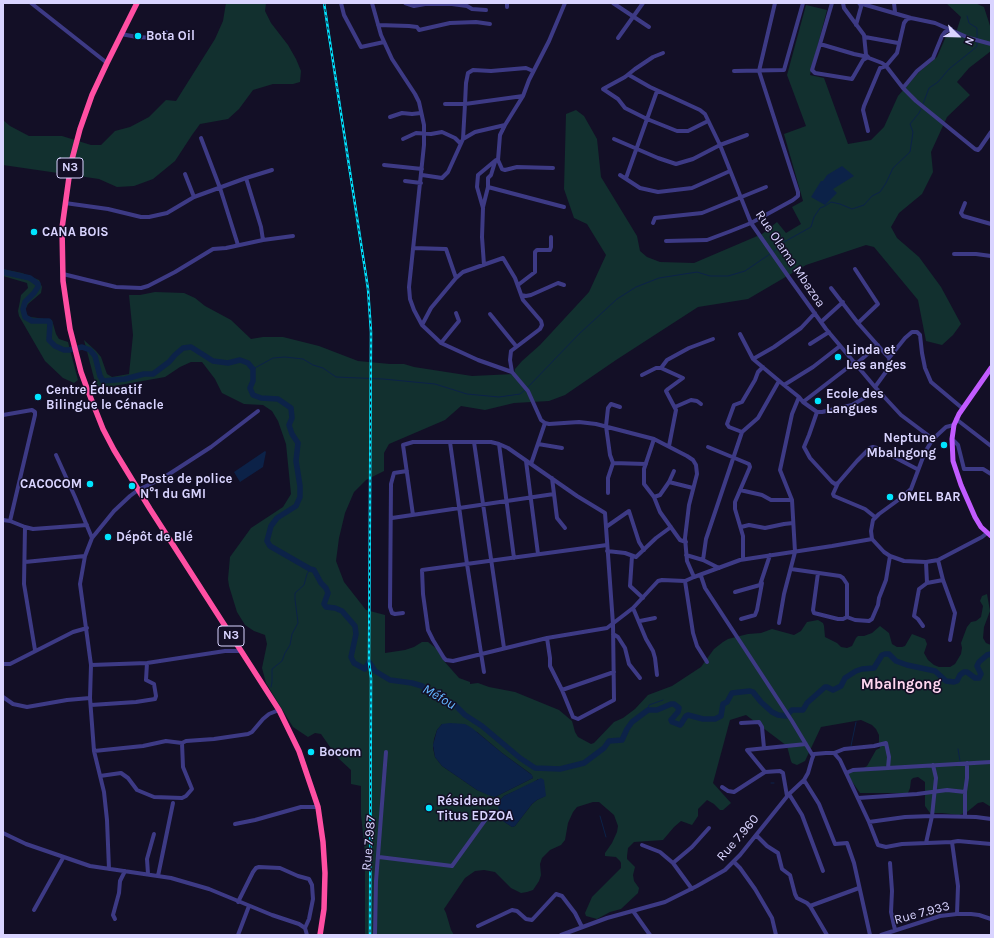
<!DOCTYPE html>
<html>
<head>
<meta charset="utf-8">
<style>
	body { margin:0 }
	#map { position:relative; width:994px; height:938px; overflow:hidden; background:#130f26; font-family:Karla,sans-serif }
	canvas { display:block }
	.frame { position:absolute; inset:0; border:4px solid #d9d4ff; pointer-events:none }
	.north { position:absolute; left:938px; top:16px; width:40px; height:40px; -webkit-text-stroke:3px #130f26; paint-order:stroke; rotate:113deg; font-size:11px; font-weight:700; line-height:16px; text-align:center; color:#d9d4ff }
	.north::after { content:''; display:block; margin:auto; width:14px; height:18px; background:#d9d4ff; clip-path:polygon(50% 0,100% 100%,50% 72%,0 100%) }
</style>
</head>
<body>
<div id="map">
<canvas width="994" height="938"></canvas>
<div class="frame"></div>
<div class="north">N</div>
</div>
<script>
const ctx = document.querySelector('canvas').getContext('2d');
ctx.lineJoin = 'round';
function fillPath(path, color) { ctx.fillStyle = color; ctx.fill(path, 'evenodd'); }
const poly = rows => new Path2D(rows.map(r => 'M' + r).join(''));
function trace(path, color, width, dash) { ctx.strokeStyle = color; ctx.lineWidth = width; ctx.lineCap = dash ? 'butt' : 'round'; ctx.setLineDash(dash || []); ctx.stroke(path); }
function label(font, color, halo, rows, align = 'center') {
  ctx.font = font + ' Karla,sans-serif'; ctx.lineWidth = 3; ctx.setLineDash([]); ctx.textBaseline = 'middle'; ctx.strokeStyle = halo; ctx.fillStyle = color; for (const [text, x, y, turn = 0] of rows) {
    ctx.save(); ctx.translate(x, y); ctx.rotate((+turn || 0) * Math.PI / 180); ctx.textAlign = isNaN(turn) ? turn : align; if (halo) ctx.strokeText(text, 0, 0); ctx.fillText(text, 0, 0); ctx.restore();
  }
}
fillPath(poly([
	[226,3,266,3,265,11,271,23,288,45,296,59,301,71,300,82,293,84,273,84,253,90,239,109,228,119,200,124,192,135,175,161,153,179,134,186,117,187,99,179,3,165,3,120,10,126,29,136,62,136,91,145,101,145,115,131,130,127,149,117,166,100,176,101,215,39,223,21],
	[946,3,975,3,984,7,991,29,991,51,969,68,957,82,970,95,947,117,931,152,933,172,922,194,899,213,891,227,897,238,919,257,941,287,961,324,953,335,942,345,926,341,918,300,874,247,866,245,806,265,748,299,698,307,616,360,565,395,549,401,514,403,485,410,461,406,445,420,389,444,384,453,384,471,366,480,354,492,345,513,339,538,336,561,344,582,366,610,385,615,385,653,405,650,414,647,422,642,428,642,437,649,444,661,459,678,470,682,470,684,478,683,489,687,515,692,559,710,572,721,575,732,578,737,591,744,594,743,614,722,623,718,635,709,648,695,672,686,701,667,714,649,723,642,728,639,748,634,761,633,772,629,794,635,801,631,807,622,818,620,823,623,824,626,825,637,837,643,841,647,847,648,852,646,856,638,858,636,864,636,872,633,880,626,889,633,892,644,897,647,902,647,905,646,912,634,925,639,927,644,924,653,928,660,934,665,939,667,950,667,955,664,961,654,962,648,961,643,967,627,971,622,976,621,981,617,983,606,980,601,982,596,987,594,990,611,984,627,983,638,986,643,991,645,991,807,983,802,978,803,967,812,959,815,942,813,930,813,925,806,925,782,918,777,913,778,911,780,910,788,908,793,860,793,846,773,860,770,867,766,876,750,880,748,879,743,879,735,876,729,872,725,861,720,821,727,805,761,797,765,792,763,791,761,787,746,746,715,730,720,713,783,731,803,723,810,720,810,714,804,707,800,698,809,698,816,692,825,681,821,674,827,663,840,634,842,628,848,627,856,627,859,635,867,633,875,634,881,639,888,638,893,621,909,610,912,597,919,586,916,585,913,592,897,621,868,621,863,620,861,616,857,605,856,605,853,612,843,617,832,618,826,614,815,599,802,593,802,577,807,573,812,568,823,565,840,561,845,550,850,542,858,540,864,541,875,539,881,533,890,527,892,521,893,511,888,495,872,484,870,475,871,465,878,444,909,446,913,451,930,454,935,365,935,365,853,361,815,361,786,351,784,351,770,337,757,321,734,315,733,308,737,293,727,288,719,266,683,262,668,267,644,265,635,254,631,245,625,237,612,229,586,228,579,230,557,251,528,283,507,291,494,286,444,278,421,272,411,263,405,244,404,222,393,215,379,202,362,191,362,180,367,165,377,114,386,96,386,84,340,96,351,101,357,107,374,112,377,129,374,133,335,129,295,140,295,155,292,184,293,195,298,205,306,231,320,251,339,263,337,283,337,319,346,358,361,390,364,404,364,414,367,472,376,514,374,515,369,522,361,540,345,589,292,606,255,587,224,574,218,564,189,566,114,576,110,584,116,597,139,601,177,637,236,640,251,647,257,660,262,694,263,762,234,777,222,786,233,801,224,792,207,803,201,784,134,806,126,787,75,806,5,827,10,810,75,824,78,848,144,871,140,884,127,898,96,919,72,937,57,947,34,955,36,961,17],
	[442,724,477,732,502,753,531,774,533,778,495,797,477,790,442,766,435,757,433,748,434,739,437,730],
	[538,779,545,788,545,796,537,800,532,804,515,826,512,827,503,821,500,816,499,801,504,796,533,783],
	[3,269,22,273,39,280,42,287,41,293,28,304,26,308,26,312,28,316,31,317,52,320,56,334,59,339,68,342,78,380,74,383,63,378,45,361,19,316,18,311,20,301,21,295,28,288,27,283,3,276]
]), '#12302f');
fillPath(poly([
	[842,166,854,176,833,189,837,193,825,205,811,197,821,181,823,181,827,175],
	[265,451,266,452,263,467,240,482,234,472],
	[450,723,465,724,472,728,502,753,532,775,533,778,495,797,488,795,477,790,442,766,435,757,433,745,437,730,442,724],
	[541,778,544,780,546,796,537,800,532,804,515,826,512,827,503,821,500,816,498,806,499,801,504,796]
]), '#0c2248');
trace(poly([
	[967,16,969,23,977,28,977,39],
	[923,104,929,88,938,82,949,69,974,49,977,46,977,42],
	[773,252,784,242,811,227,814,217,820,208,825,206,831,202,840,204,852,209,864,205,872,196,880,192,886,183,893,168,910,152,913,132,910,124,919,113,921,109],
	[253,369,273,358,285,357,303,359,313,365,323,368,336,377,383,379,435,384,467,394,499,397,520,394,525,390],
	[528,387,579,334,617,299,636,287,659,278,697,272,710,276,728,276,745,271,770,254],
	[271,687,272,682,272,669,282,661,285,653,290,645,292,634,298,623,295,599,295,593,304,585,307,574,310,569],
	[648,708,649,705,663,700],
	[851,746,856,722],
	[958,749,960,761],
	[771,783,774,783],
	[600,816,606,837]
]), '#0c2248', 1);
trace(poly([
	[3,272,30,278,38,284,38,287,34,293,25,302,23,309,25,317,32,321,49,321,50,323,49,340,55,346,64,350,69,350,82,347,90,350,95,356,100,376,103,381,125,379,144,374,153,374,169,362,175,355,183,348,191,347,213,361,228,363,240,360,248,363,253,369,253,381,250,388,253,395,261,398,278,399,291,408,292,418,289,425,292,434,298,443,296,461,300,486,300,497,296,506,277,518,271,526,267,541,270,546,310,569,314,570,321,583,326,588,328,593,324,604,326,607,335,608,342,611,355,626,356,634,351,657,354,663,365,669,369,662,375,671,390,680,412,683,422,686,436,697,454,704,465,715,482,726,520,758,535,768,560,769,584,763,604,748,609,741,622,740,627,729,632,722,648,710,657,710,671,704,674,704,679,708,678,712,671,720,672,722,675,723,680,725,681,724,686,716,688,715,703,719,715,719,721,716,723,704,727,702,732,693,750,691,753,692,761,702,772,712,778,715,786,716,792,710,803,710,807,703,825,687,827,687,833,690,841,686,845,678,856,671,862,669,874,668,882,655,885,654,889,654,896,661,907,665,935,671,946,681,954,682,957,681,960,675,964,672,967,672,975,678,979,678,981,674,977,666,979,662,987,655,991,654]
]), '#0c2248', 5.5);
trace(poly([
	[31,3,107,63],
	[341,3,344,15,361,47,384,42],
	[372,3,381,35,392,59,415,94,419,102,424,125,424,145,409,287,410,299,414,310,422,325,441,343,478,360,512,372],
	[405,3,414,6,425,4,452,4,467,6,472,9,486,10],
	[613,3,649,27],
	[843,3,844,8,864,35,866,55,869,58,882,63,886,66,903,88,916,101,975,149,978,150,980,148,991,132],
	[859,3,911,18,935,23,969,38,991,44],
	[894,3,895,12],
	[507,7,507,3],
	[378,25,409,26,417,27,419,30,450,23,476,22,490,24],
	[856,25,861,7,860,3],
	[121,34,137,37,156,38,166,32],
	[865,37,898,43],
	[618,38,643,3],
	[820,44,854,54,868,57,863,60,852,79,815,73,812,70,820,44],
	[820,44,832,3],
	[663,53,653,57,635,69,625,77,603,89,618,99,625,108,647,119,677,131,688,131,708,121],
	[734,71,784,70,803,3],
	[629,75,650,87,700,110,705,114,720,145,751,223,790,279,826,329,875,387,901,415,933,439],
	[903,88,917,71,933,58,942,36,945,32,951,29],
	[445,104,465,104,466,83,468,73,473,70,491,71,526,68,533,71],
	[390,117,402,113,412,114,421,113],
	[868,131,863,110,864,106,880,68,886,66,897,53,904,23,907,19,911,18],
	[201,138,220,188,238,245],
	[403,139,416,133,431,134,442,132,455,138,460,143],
	[463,139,475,132,505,125],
	[614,139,658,158,676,164,693,159,720,145,747,135],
	[498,160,502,169,505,170,517,167,553,168],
	[384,165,422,169],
	[185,174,194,197],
	[422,175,442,178,448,172,463,139,465,104,523,96],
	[620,175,640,188,658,192,692,188,730,171],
	[246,178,261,227,263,240],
	[626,178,657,91],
	[405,181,421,183],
	[488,187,564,207],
	[65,203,108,209,141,217,149,217,167,213,194,197,246,178,272,170],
	[965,203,961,213,963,216,991,224],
	[483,207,488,187,488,178,491,175,495,162],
	[653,223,655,218,702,213,766,187],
	[666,241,707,240,731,231,751,223,793,200,798,196,798,192,759,71,775,3],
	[413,248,446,249,456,278],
	[954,254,976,254,991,256],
	[484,265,482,237,483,208,477,187,478,175,496,160,498,160,500,135,505,125,523,96,529,80,549,41,565,3],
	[855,269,878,304,858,323],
	[63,274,116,287,141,288,148,286,175,272,213,249,226,248,263,240,293,236],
	[518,285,535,272,535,252,537,250,550,250,551,247,551,237],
	[831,288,858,323,889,358,890,364,888,369,875,387],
	[521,295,526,296,531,295,558,283,564,285],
	[490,314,516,346],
	[821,322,843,302],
	[422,325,431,308,456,278,463,272,503,258,515,278,523,300,541,321,542,325,540,329,511,351,510,360,512,372,528,391,541,420,545,423,549,424,579,422,596,424,654,439,687,456,693,460,696,465,697,474,689,505,685,538,687,561,694,577,740,560,832,546,872,539],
	[740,334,753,359,784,385,799,397,803,402,817,412,822,412,852,405,878,390],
	[441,343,459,321,456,313],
	[810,344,829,332],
	[889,358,905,338,912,332,917,332,920,335,922,353,925,368,931,382,962,408],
	[753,359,774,347,801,328,815,313],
	[856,364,878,345],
	[661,368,667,360,689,348,713,339],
	[642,375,656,368,661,368,683,378,668,389,666,391,676,410,669,446],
	[784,385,813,367,840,346],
	[803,402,855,362],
	[675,407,691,400,697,401,701,404],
	[817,412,809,435,804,447,810,458,832,482,835,484,838,483,857,461,870,448,873,447,877,448,917,469],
	[3,415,32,410,35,412,35,415,10,521,3,520],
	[956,419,991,446],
	[954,425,946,427,933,439,925,452,911,489,901,498,879,514,873,520,871,531,872,539,884,552,890,556,904,561,926,562,938,560,982,537,987,533],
	[742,432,758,418,779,381],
	[654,439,644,469,644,484,654,497,660,512,680,540,686,542],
	[952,439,958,445,964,469,983,469,991,474],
	[450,442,467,564,484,672],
	[474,442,504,648],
	[499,444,514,558],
	[538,444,562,448],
	[708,447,749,464,750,467,735,502,735,509,743,536,743,559],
	[56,455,75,497,92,538],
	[526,461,538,554],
	[613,463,646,464],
	[531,464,545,423],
	[552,478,557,518,565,528],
	[669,482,693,488],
	[838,483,833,494,834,496,865,509,875,517],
	[740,490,762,495,771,500,792,500],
	[608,493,608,478,613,463,610,455,606,426,608,408,611,404,620,407],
	[654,497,660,495,669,482,674,471],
	[413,515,403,445,413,442,491,442,499,444,508,448,577,496,605,513,613,624,614,700,578,719,573,717,562,690,550,666,550,658,547,638],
	[392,518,554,494],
	[10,521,25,527,24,584,35,650],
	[25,527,33,529,87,525],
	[606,527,629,511,639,542,644,550],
	[741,527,749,525,765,528,784,524,793,523],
	[607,545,422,570,423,594,428,630,433,640,444,658,446,660,453,661,547,638,607,628,633,608,658,581,662,580,685,581,694,577],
	[607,551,625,553,636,557,656,538,671,527],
	[686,555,703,560,719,568],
	[632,556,630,586,643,598],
	[703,560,706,539,742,432,729,427,727,424,734,405,742,402,755,380,758,372,763,367],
	[938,560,943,580,955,613,950,640],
	[25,562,85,556],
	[926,562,927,583],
	[791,569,840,576,843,578,847,584,847,617],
	[818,573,813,610,814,613,838,619,843,619,847,617,855,620,869,621,872,619,878,605,879,598,886,580,890,556],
	[701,576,705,588,792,721,813,756],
	[685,581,693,633,697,646,707,662],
	[735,592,760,585,770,555],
	[633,608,646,639,653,651,655,658,657,675],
	[403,613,395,614,392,613,390,607,391,484,394,473,407,471],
	[741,619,755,615,757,610,762,583],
	[640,621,655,618],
	[779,623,784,594,795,552,792,500,780,470,792,414,799,397],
	[923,626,918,619,914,616,919,589,927,583,943,580],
	[613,634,618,637,625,648,629,664,640,678],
	[3,664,10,664,73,632,87,628],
	[91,665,147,663,225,651,240,651],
	[562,690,614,672],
	[3,697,13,704,27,707,67,700,90,698],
	[91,705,136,702,155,699,156,696,154,684,146,680,147,663],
	[741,723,759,722,762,727,764,748],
	[747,750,806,744],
	[747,750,765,772],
	[94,751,143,746,166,741,182,743,186,741,214,739,248,734,252,732,263,719,269,714,279,710],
	[834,753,844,749,874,746,886,743,889,757,888,768,991,762],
	[846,773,853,770,888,768],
	[100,776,121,773,128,778,137,790,154,797,182,798,186,796,192,789,183,767,182,743],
	[804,780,819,804,835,844,847,843,854,863,870,935],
	[722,787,728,791,734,792,765,772,780,771,783,773,787,796],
	[789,794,802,815,823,871],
	[858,798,917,794,947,790,965,792],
	[965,817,965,792,967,778,967,763],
	[869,822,905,817,932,816,976,817,991,819],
	[235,824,255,820,301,807,318,807],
	[3,833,26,844,90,866,171,878,209,889,272,915,299,924,305,928,307,935],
	[756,835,767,846,778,853,782,869,790,875,795,894,797,898,807,903,810,906,827,935],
	[952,842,958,841,991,844],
	[926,843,932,816,936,778,933,765],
	[642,845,660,852,673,863,692,889],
	[379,857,452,866,491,812],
	[734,862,740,868,755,889,772,918,776,935],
	[673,863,692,847,709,828],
	[890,863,892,891,891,912,895,930],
	[109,869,107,820,104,792,94,751,90,698,91,665,80,584,85,556,92,538,114,511,130,496,138,490,163,478,211,447,258,411],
	[148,874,147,859,154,834],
	[158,876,173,803],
	[238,902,253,872,256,868,259,867,280,868,298,876,309,879,312,885,313,899,309,919,305,928],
	[810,906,859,888],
	[34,910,63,858],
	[633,911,650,935],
	[115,919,113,915,119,893,120,881,125,871],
	[478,926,512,910,517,911,526,919,532,920,556,894,562,896,575,913,582,927],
	[238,935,249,906],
	[375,935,376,881,386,752],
	[561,935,607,918,665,902,697,886,725,870,740,855,789,794,804,780,808,773,812,759,814,754,826,753,834,753,840,760,869,822,878,845,886,847,902,844,952,842,958,886,957,914],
	[881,935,940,916,957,914,971,914,979,915,991,919]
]), '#3d3a85', 4);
trace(poly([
	[991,368,959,414,954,425,952,439,953,461,961,485,975,517,981,527,991,536]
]), '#c25bff', 5);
trace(poly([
	[137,3,107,63,92,95,80,129,71,163,62,228,63,281,70,329,81,372,88,391,103,429,114,450,150,509,279,710,299,751,318,807,323,842,325,873,324,909,320,935]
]), '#ff4fa3', 5.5);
const rail = poly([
	[324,3,368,289,371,332,369,662,371,678,370,935]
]);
trace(rail, '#00e5ff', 2.5);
trace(rail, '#130f26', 1, [3]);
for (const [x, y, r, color] of [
	[138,36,4,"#00e5ff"],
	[34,232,4,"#00e5ff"],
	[838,357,4,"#00e5ff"],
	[38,397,4,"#00e5ff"],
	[818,401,4,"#00e5ff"],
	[944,445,4,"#00e5ff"],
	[90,484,4,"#00e5ff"],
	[132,486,4,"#00e5ff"],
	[890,497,4,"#00e5ff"],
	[108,537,4,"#00e5ff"],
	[311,752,4,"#00e5ff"],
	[429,808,4,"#00e5ff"]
]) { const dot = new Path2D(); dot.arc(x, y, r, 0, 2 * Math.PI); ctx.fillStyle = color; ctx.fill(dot); trace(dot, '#130f26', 1.5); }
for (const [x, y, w] of [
	[70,168,26],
	[231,636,26]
]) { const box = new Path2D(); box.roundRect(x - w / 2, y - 10, w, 20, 3); ctx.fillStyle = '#130f26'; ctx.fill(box); trace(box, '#d9d4ff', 1); }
label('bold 12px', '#d9d4ff', null, [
	["N3",70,168],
	["N3",231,636]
]);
label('bold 13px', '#d9d4ff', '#130f26', [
	["Bota Oil",146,36],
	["CANA BOIS",42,232],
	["Linda et",846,350],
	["Les anges",846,365],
	["Centre Éducatif",46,390],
	["Bilingue le Cénacle",46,405],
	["Ecole des",826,394],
	["Langues",826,409],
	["Neptune",936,438,"right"],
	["Mbalngong",936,453,"right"],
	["Poste de police",140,479],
	["N°1 du GMI",140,494],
	["CACOCOM",82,484,"right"],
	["OMEL BAR",898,497],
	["Dépôt de Blé",116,537],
	["Bocom",319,752],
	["Résidence",437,801],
	["Titus EDZOA",437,816]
], 'left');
label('13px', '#d9d4ff', '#130f26', [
	["Rue Olama Mbazoa",790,259,56],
	["Rue 7.960",738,838,-49],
	["Rue 7.987",369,843,-85],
	["Rue 7.933",922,913,-15]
]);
label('italic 14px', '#62b6ff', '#130f26', [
	["Méfou",439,697,30]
]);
label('bold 15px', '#ffd6f0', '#130f26', [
	["Mbalngong",901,685]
]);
</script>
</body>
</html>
